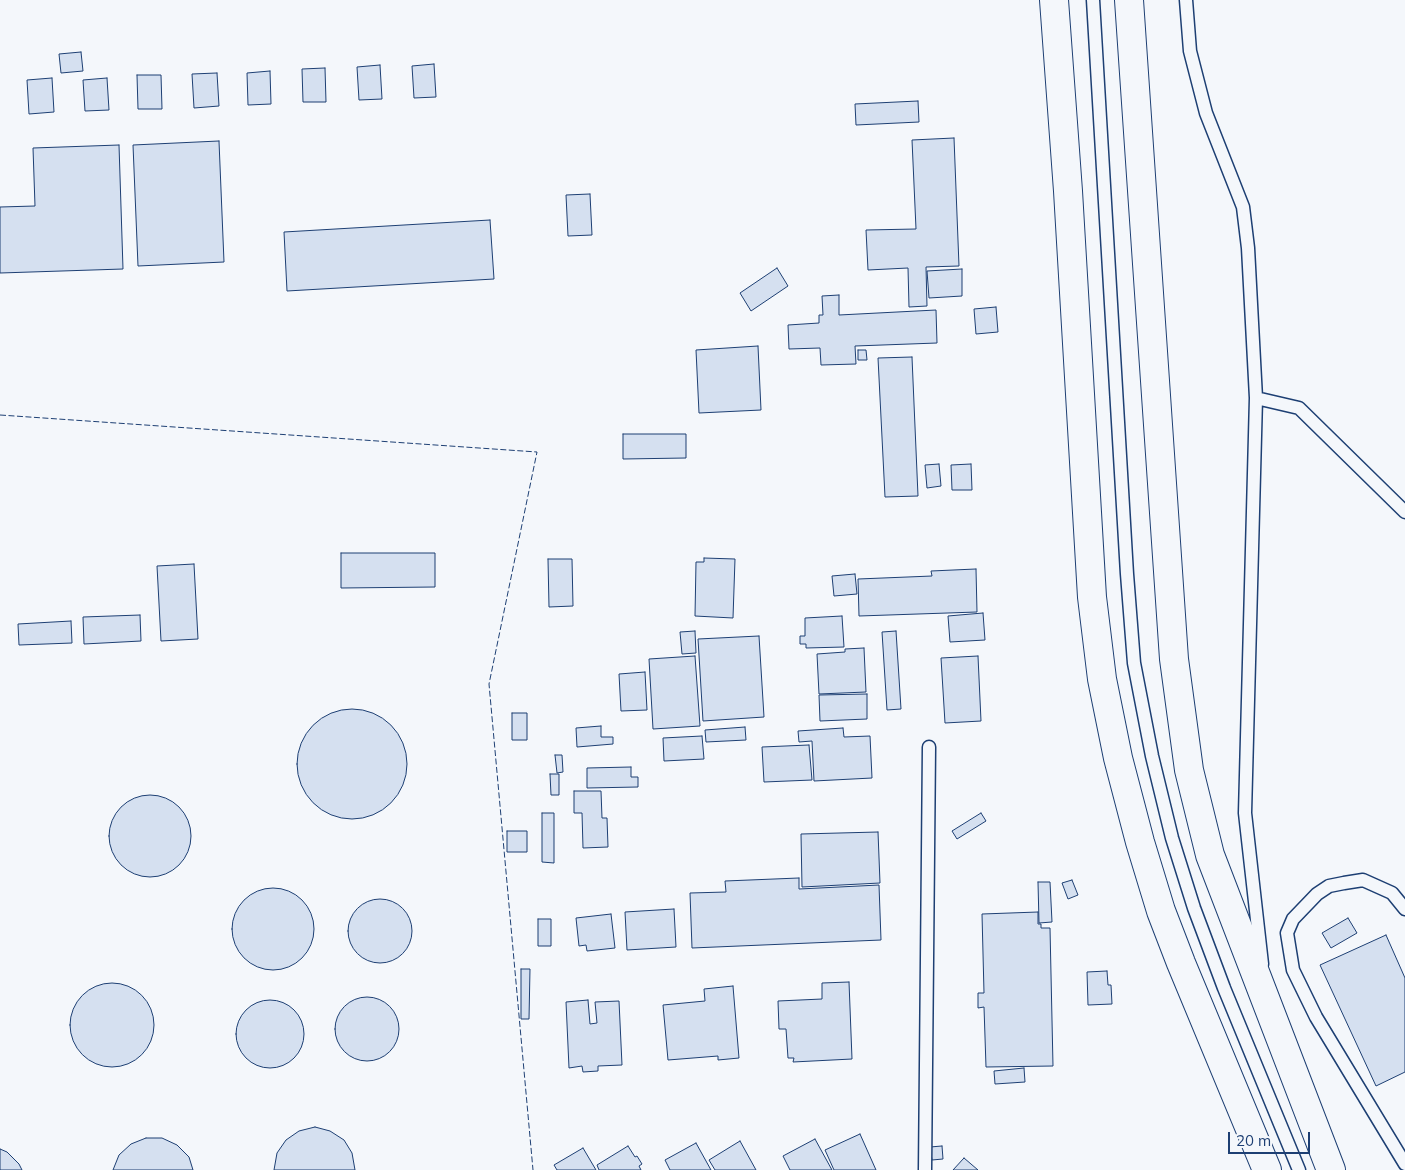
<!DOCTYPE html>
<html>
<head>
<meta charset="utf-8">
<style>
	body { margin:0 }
	#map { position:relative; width:1405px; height:1170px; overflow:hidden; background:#f4f7fb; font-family:Mulish,sans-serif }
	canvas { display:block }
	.scale { position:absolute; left:1228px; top:1132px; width:82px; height:22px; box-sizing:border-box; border:2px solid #1d3f73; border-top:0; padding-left:6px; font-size:15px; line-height:18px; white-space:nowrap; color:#1d3f73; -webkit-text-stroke:4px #f4f7fb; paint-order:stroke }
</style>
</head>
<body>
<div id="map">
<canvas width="1405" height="1170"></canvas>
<div class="scale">20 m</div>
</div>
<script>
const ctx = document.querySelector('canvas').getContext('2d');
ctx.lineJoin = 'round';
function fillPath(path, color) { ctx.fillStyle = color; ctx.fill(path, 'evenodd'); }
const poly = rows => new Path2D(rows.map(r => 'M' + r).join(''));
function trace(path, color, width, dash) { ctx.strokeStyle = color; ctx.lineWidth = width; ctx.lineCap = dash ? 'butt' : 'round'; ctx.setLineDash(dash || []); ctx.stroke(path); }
const building = poly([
	[81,52,83,71,61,73,59,54,81,52],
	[434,64,436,97,414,98,412,66,434,64],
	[380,65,382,99,359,100,357,67,380,65],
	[325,68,326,102,303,102,302,69,325,68],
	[270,71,271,104,248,105,247,73,270,71],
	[217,73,219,106,194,108,192,74,217,73],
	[137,75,161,75,162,109,138,109,137,75],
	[52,78,54,112,29,114,27,80,52,78],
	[107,78,109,110,85,111,83,80,107,78],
	[918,101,919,122,856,125,855,104,918,101],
	[954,138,959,266,926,267,927,306,909,307,908,268,868,270,866,230,916,229,912,140,954,138],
	[219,141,224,262,138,266,133,145,219,141],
	[119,145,123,269,0,273,0,207,35,206,33,148,119,145],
	[590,194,592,235,568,236,566,195,590,194],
	[490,220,494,279,287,291,284,232,490,220],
	[777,268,788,286,751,311,740,293,777,268],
	[962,269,962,296,929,298,927,271,962,269],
	[839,295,839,315,936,310,937,343,855,346,856,364,821,365,820,348,789,349,788,325,819,323,819,315,823,315,822,296,839,295],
	[996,307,998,332,976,334,974,309,996,307],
	[758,346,761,410,699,413,696,350,758,346],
	[858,350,866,350,867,360,858,360,858,350],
	[912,357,918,496,885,497,878,358,912,357],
	[623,434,686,434,686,458,623,459,623,434],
	[939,464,941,486,927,488,925,465,939,464],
	[971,464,972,490,952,490,951,465,971,464],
	[341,553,435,553,435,587,341,588,341,553],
	[704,558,735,559,733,618,695,616,696,562,704,562,704,558],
	[548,559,572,559,573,606,549,607,548,559],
	[194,564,198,639,161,641,157,566,194,564],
	[976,569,977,612,859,616,858,579,932,576,931,571,976,569],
	[855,574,857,594,834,596,832,576,855,574],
	[983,613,985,640,950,642,948,616,983,613],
	[140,615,141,641,84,644,83,617,140,615],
	[842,616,844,647,806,648,806,644,800,644,800,636,805,636,805,618,842,616],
	[71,621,72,643,19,645,18,624,71,621],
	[695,631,696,653,682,654,680,632,695,631],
	[896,631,901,709,887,710,882,632,896,631],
	[759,636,764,717,703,721,698,639,759,636],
	[864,648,866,692,819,694,817,654,845,652,845,649,864,648],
	[695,656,700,726,653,729,649,659,695,656],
	[978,656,981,721,945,723,941,658,978,656],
	[645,672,647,710,621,711,619,674,645,672],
	[867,694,867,719,820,721,819,695,867,694],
	'297 764a55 55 0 1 1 110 0a55 55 0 1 1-110 0Z',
	[512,713,527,713,527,740,512,740,512,713],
	[601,726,601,737,613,737,613,744,577,747,576,728,601,726],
	[745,727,746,740,706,742,705,730,745,727],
	[843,728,844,737,870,736,872,778,814,781,812,741,799,742,798,731,843,728],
	[702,736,704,759,664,761,663,738,702,736],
	[809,745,812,780,764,782,762,747,809,745],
	[555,755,562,755,563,772,557,773,555,755],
	[631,767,631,777,638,777,638,787,587,788,587,768,631,767],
	[550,774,559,774,559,795,551,795,550,774],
	[574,791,601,791,602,818,607,818,608,847,583,848,582,813,574,813,574,791],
	'109 836a41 41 0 1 1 82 0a41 41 0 1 1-82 0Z',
	[542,813,554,813,554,863,542,862,542,813],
	[981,813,986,821,957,839,952,831,981,813],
	[507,831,527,831,527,852,507,852,507,831],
	[878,832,880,883,802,887,801,834,878,832],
	[799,878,799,889,879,885,881,940,692,948,690,893,726,892,725,881,799,878],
	[1072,880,1078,895,1068,899,1062,883,1072,880],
	[1038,882,1050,882,1052,922,1039,923,1038,882],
	'232 929a41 41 0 1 1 82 0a41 41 0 1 1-82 0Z',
	'348 931a32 32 0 1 1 64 0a32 32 0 1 1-64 0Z',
	[674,909,676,947,627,950,625,912,674,909],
	[1038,912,1038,924,1041,924,1041,928,1050,928,1053,1066,986,1067,984,1007,978,1008,978,993,984,993,982,914,1038,912],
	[611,914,615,948,587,951,586,945,579,946,576,918,611,914],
	[1348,918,1357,933,1331,948,1322,933,1348,918],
	[538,919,551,919,551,946,538,946,538,919],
	[1386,935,1405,978,1405,1072,1376,1086,1320,965,1386,935],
	[521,969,530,969,529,1019,521,1019,521,969],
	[1107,971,1108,985,1111,985,1112,1004,1088,1005,1087,972,1107,971],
	[849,982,852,1059,793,1062,794,1058,788,1058,786,1029,779,1029,778,1001,822,999,822,983,849,982],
	'70 1025a42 42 0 1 1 84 0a42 42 0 1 1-84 0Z',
	[733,986,739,1058,718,1060,718,1056,668,1060,663,1005,705,1001,704,989,733,986],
	'335 1029a32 32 0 1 1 64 0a32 32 0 1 1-64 0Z',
	[588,1000,590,1024,597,1023,595,1002,619,1001,622,1065,598,1066,598,1071,583,1072,582,1066,569,1068,566,1002,588,1000],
	'236 1034a34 34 0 1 1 68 0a34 34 0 1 1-68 0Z',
	[1024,1068,1025,1082,995,1084,994,1071,1024,1068],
	[315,1127,330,1131,344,1140,352,1153,355,1170,274,1170,277,1153,286,1140,299,1131,315,1127],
	[860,1134,876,1170,834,1170,825,1150,860,1134],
	[146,1138,162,1138,177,1145,189,1157,193,1170,113,1170,119,1155,131,1144,146,1138],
	[815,1139,832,1170,790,1170,783,1156,815,1139],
	[740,1141,756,1170,715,1170,709,1160,740,1141],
	[696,1143,711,1170,670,1170,665,1160,696,1143],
	[628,1146,635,1157,637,1156,642,1164,639,1166,641,1170,599,1170,597,1165,628,1146],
	[942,1146,943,1159,932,1160,930,1147,942,1146],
	[583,1148,596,1170,557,1170,554,1165,583,1148],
	[0,1149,7,1152,19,1164,22,1170,0,1170,0,1149],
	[964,1158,978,1170,953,1170,964,1158]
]);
fillPath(building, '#d5e0f0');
trace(building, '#1d3f73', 1);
const lane = poly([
	[1093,0,1127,574,1134,663,1152,756,1172,838,1194,908,1224,988,1299,1170],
	[1186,0,1190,51,1206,113,1243,207,1248,248,1256,398,1245,813,1262,964],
	[1256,398,1299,408,1405,512],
	[1405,909,1392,893,1363,880,1344,883,1329,886,1317,894,1293,919,1287,933,1293,970,1316,1017,1405,1164],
	[925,1170,929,747]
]);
const highway = poly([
	[1054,0,1068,191,1092,597,1102,679,1118,758,1140,842,1161,911,1181,963,1267,1170],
	[1129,0,1174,659,1189,770,1210,855,1331,1170]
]);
trace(lane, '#1d3f73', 15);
trace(highway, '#1d3f73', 30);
trace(lane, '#f4f7fb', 12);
trace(highway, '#f4f7fb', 28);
trace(poly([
	[0,415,537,452,489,684,533,1170]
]), '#1d3f73', 1, [6, 2.5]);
</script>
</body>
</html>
